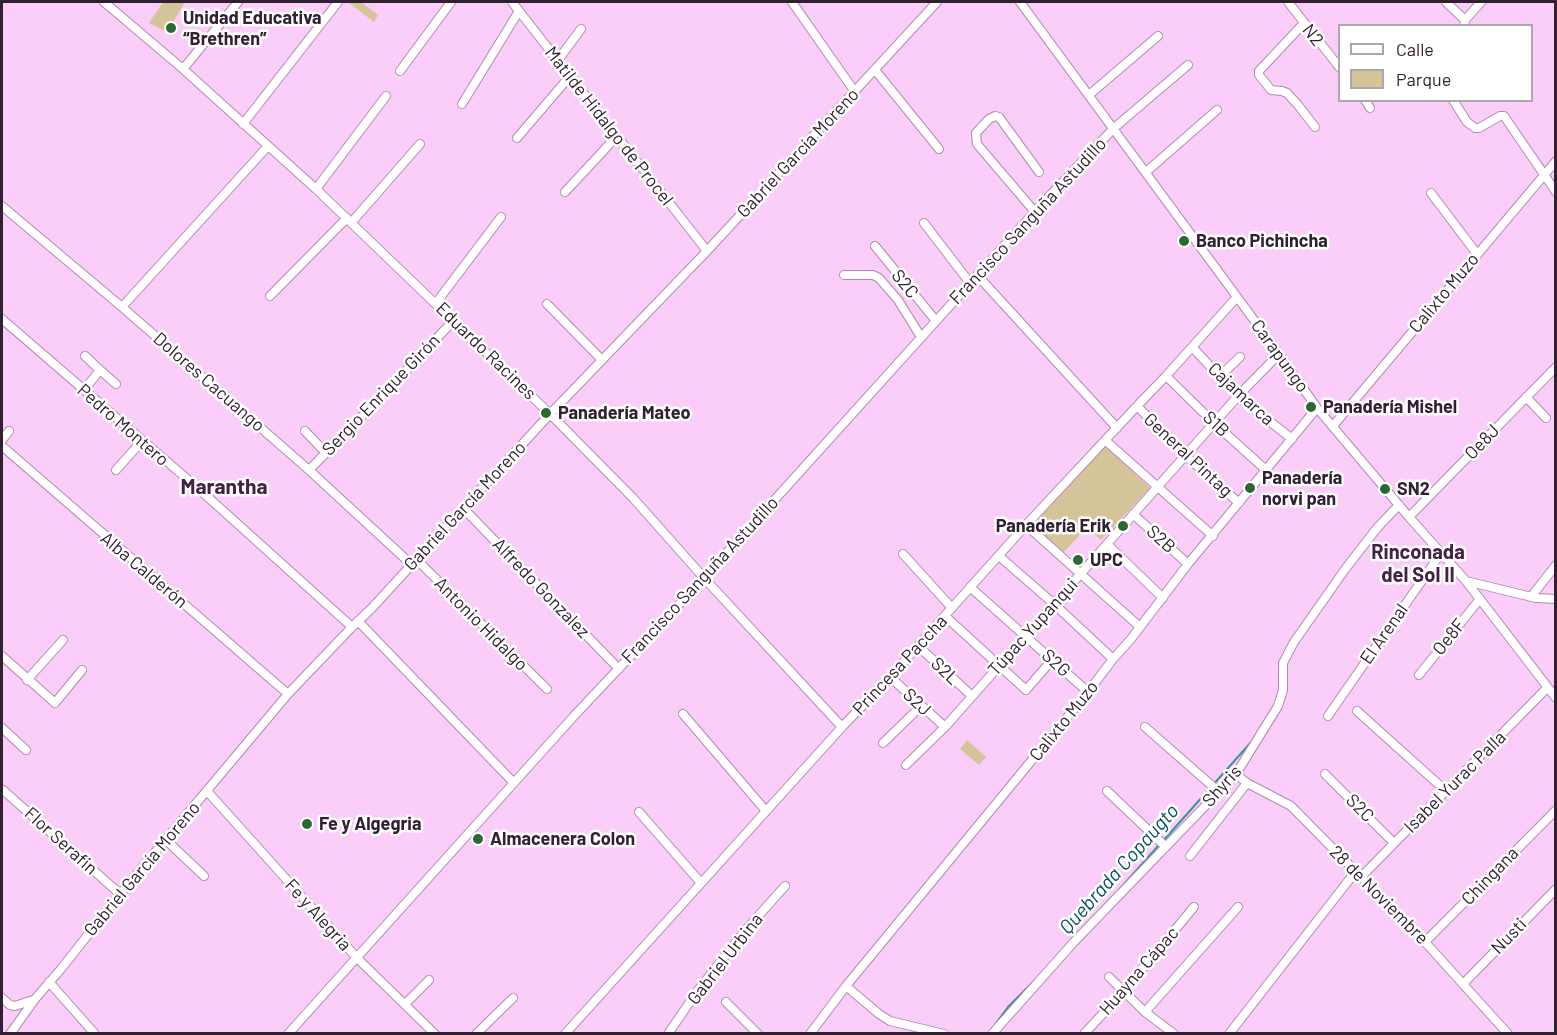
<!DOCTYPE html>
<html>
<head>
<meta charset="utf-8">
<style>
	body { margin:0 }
	#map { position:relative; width:1557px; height:1035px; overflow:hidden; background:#fbcefa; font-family:Barlow,sans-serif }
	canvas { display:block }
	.frame { position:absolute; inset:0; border:3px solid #312031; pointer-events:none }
	.legend { position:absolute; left:1338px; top:24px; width:195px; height:78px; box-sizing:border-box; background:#fff; border:2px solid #ada6ad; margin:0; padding:8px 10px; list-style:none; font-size:18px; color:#312031 }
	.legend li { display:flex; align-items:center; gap:12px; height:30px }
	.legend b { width:30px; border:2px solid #ada6ad }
</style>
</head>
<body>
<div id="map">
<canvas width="1557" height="1035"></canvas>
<div class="frame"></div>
<ul class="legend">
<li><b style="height:8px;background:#fff"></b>Calle</li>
<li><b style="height:16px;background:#d5c39a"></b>Parque</li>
</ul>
</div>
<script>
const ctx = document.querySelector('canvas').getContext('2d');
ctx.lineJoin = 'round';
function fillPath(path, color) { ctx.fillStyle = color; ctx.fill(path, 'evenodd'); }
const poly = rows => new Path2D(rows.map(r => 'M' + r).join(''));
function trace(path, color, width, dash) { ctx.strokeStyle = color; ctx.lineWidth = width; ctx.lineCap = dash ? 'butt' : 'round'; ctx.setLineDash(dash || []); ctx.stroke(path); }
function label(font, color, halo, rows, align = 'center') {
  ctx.font = font + ' Barlow,sans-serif'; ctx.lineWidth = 5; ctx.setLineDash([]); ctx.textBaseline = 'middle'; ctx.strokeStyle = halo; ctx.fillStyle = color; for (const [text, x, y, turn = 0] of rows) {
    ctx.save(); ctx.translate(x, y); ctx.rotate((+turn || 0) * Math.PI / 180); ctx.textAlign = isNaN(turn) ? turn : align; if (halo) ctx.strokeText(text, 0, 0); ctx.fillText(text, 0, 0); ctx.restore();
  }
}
fillPath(poly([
	[163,2,185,2,167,32,149,23],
	[348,2,361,2,378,15,374,22],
	[1106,446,1150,488,1101,540,1087,527,1062,554,1032,525],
	[967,740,986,757,979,765,960,749]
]), '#d5c39a');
trace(poly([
	[1163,841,1253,740],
	[1117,892,1159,845],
	[988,1034,1008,1007,1044,971]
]), '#3c929d', 2);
const minor = poly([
	[104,2,183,69,316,189,550,414,633,498,704,578,842,727],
	[512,2,707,251],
	[792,2,855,92],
	[1020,2,1279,354,1317,408,1409,517,1466,581,1556,698],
	[1288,2,1340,68],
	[1446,2,1465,20],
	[1304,23,1259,71,1259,75,1271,90,1282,91,1287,93,1298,105,1315,127],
	[1464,26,1465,20,1481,2],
	[558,60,581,29],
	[183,69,238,2],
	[875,70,939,149],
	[400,71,451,2],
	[1089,95,1158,36],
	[1365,100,1370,108],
	[1453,100,1467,122,1475,128,1479,128,1500,116,1504,116,1556,192],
	[462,104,519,11],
	[243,124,338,2],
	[517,138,570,76],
	[1146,172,1217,110],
	[316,189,386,96],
	[565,192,617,136],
	[1431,193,1477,254],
	[2,206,122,307,309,470,411,564],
	[1035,212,977,144,976,133,989,119,995,116,999,117,1039,172],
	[351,223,420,144],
	[924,223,970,283],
	[875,246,936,321],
	[844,275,873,275,879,278,898,300,921,337],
	[977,275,1117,428],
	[270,296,347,218],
	[436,303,501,217],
	[547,304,602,360],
	[122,307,268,146],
	[2,319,200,490,352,627],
	[1193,348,1238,396,1292,439],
	[85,356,100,370],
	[1166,376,1214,423,1267,471],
	[1220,376,1240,357],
	[84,390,100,370,116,384],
	[1526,397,1546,418],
	[1137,406,1185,455,1239,503],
	[1333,426,1556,161],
	[305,431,326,453],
	[2,440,9,431],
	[1106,441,1213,536],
	[2,446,288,694],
	[116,470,142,441],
	[309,470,378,400,454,320],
	[463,508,619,669],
	[1133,514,1188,564],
	[1409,517,1556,367],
	[1026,525,1140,627],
	[1107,544,1163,598],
	[903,554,952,608],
	[999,556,1054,604,1113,659],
	[416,559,547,689],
	[1466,581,1536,598,1556,599],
	[970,587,1088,692],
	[1531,597,1556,565],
	[945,616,1026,690,1052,660],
	[358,621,514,783],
	[918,646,972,696],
	[2,656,55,703,82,670],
	[1419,675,1479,600],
	[890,677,945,727],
	[27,680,63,640],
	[1357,711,1446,791],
	[683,714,766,811],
	[1328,716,1441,553],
	[1145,727,1218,791],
	[2,728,26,750],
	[883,743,921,706],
	[906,765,945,727,1238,396,1279,354],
	[1236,774,1247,783,1291,806,1425,942,1508,1034],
	[1325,774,1394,843],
	[2,790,3,790,120,894],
	[207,791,357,958,435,1034],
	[1107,791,1166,847],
	[639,812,701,883],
	[166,840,204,876],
	[1190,856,1247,783],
	[1362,876,1547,688],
	[1425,942,1556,810],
	[1109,977,1145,1012,1174,1034],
	[49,982,95,1034],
	[1463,984,1556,889],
	[846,986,879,1014,890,1021,944,1034],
	[2,998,10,1005,15,1006,33,1000],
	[726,1002,758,1034],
	[405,1004,429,980],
	[1145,1012,1238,907],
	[10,1034,35,999,61,969,120,894,288,694,352,627,371,609,550,414,707,251,937,2],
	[288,1034,574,716,704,578,1039,207,1114,128,1188,65],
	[476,1034,513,998],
	[565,1034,842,727,890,677,1026,525,1137,406,1166,376,1237,297],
	[668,1034,696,993,743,933,785,886],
	[810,1034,846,986,1088,692,1113,659,1131,639,1188,564,1317,408],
	[992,1034,1073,943,1236,774,1278,706,1283,690,1283,663,1294,642,1346,568,1377,528,1399,505],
	[1084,1034,1123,992,1194,907],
	[1229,1034,1356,871]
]);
trace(minor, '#b389b2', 10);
trace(minor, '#fff', 8);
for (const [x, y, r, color] of [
	[171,28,6,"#296a34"],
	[1184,241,6,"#296a34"],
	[1311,407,6,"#296a34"],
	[546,413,6,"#296a34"],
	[1250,488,6,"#296a34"],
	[1385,489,6,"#296a34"],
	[1123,526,6,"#296a34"],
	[1078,560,6,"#296a34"],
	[307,824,6,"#296a34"],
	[478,839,6,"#296a34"]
]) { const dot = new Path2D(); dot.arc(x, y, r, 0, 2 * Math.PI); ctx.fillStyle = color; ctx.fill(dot); trace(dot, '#fff', 2); }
label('bold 18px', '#312031', '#fff', [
	["Unidad Educativa",183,18],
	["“Brethren”",183,39],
	["Banco Pichincha",1196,241],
	["Panadería Mishel",1323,407],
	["Panadería Mateo",558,413],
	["Panadería",1262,478],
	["norvi pan",1262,499],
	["SN2",1397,489],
	["Panadería Erik",1111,526,"right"],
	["UPC",1090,560],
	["Fe y Algegria",319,824],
	["Almacenera Colon",490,839]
], 'left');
label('18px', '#312031', '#fff', [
	["N2",1313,35,52],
	["Matilde Hidalgo de Procel",609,126,52],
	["Gabriel García Moreno",798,153,-47],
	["Francisco Sanguña Astudillo",1028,221,-47],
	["S2C",905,284,51],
	["Calixto Muzo",1444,293,-50],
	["Eduardo Racines",486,351,44],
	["Carapungo",1280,356,54],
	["Dolores Cacuango",209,382,41],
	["Cajamarca",1241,394,43],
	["Sergio Enrique Girón",381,395,-46],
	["S1B",1216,424,43],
	["Pedro Montero",123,425,41],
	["Oe8J",1482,442,-46],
	["General Pintag",1188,455,43],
	["Gabriel García Moreno",465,506,-47],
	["S2B",1161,539,42],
	["Alba Calderón",144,570,40],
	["Francisco Sanguña Astudillo",700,580,-47],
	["Alfredo Gonzalez",541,588,46],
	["Antonio Hidalgo",481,624,45],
	["Túpac Yupanqui",1033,627,-48],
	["El Arenal",1384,634,-55],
	["Oe8F",1449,637,-51],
	["S2G",1056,663,42],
	["Princesa Paccha",900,665,-47],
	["S2L",945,671,43],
	["S2J",917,702,43],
	["Calixto Muzo",1064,721,-51],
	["Isabel Yurac Palla",1455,782,-45],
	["Shyris",1222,786,-48],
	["S2C",1360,808,45],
	["Flor Serafin",61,841,42],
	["Gabriel García Moreno",142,869,-50],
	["Chingana",1490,876,-46],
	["28 de Noviembre",1379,895,45],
	["Fe y Alegria",318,915,48],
	["Nusti",1509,936,-46],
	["Gabriel Urbina",725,959,-52],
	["Huayna Cápac",1139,971,-49]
]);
label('bold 20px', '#452145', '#fff', [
	["Rinconada",1418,552],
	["del Sol II",1418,575]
]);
label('italic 20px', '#03525b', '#fff', [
	["Quebrada Copaugto",1119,869,-48]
]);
label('bold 21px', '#452145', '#fff', [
	["Marantha",224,487]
]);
</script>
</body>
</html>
